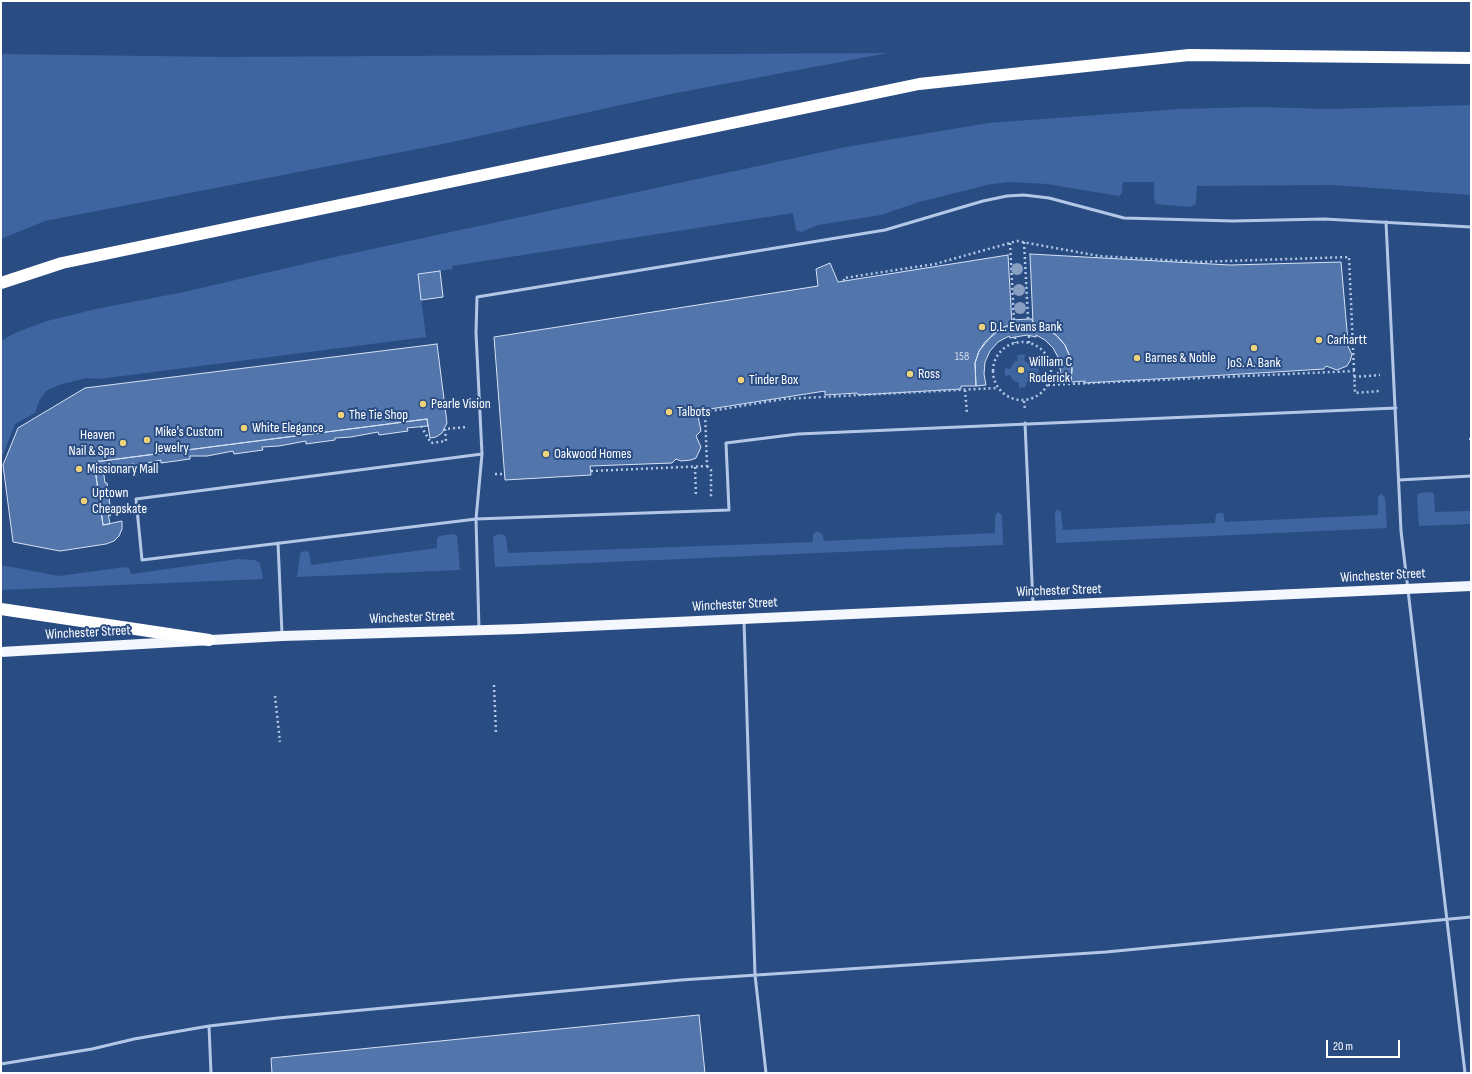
<!DOCTYPE html>
<html>
<head>
<meta charset="utf-8">
<style>
	body { margin:0 }
	#map { position:relative; width:1472px; height:1074px; overflow:hidden; background:#294c83; font-family:"Sofia Sans Condensed",sans-serif }
	canvas { display:block }
	.frame { position:absolute; inset:0; border:2px solid #fff; pointer-events:none }
	.scale { position:absolute; left:1326px; top:1040px; width:74px; height:18px; box-sizing:border-box; border:2px solid #fff; border-top:0; padding-left:5px; font-size:12px; line-height:14px; white-space:nowrap; color:#fff; -webkit-text-stroke:3px #294c83; paint-order:stroke }
</style>
</head>
<body>
<div id="map">
<canvas width="1472" height="1074"></canvas>
<div class="frame"></div>
<div class="scale">20 m</div>
</div>
<script>
const ctx = document.querySelector('canvas').getContext('2d');
ctx.lineJoin = 'round';
function fillPath(path, color) { ctx.fillStyle = color; ctx.fill(path, 'evenodd'); }
const poly = rows => new Path2D(rows.map(r => 'M' + r).join(''));
function trace(path, color, width, dash) { ctx.strokeStyle = color; ctx.lineWidth = width; ctx.lineCap = dash ? 'butt' : 'round'; ctx.setLineDash(dash || []); ctx.stroke(path); }
function label(font, color, halo, rows, align = 'center') {
  ctx.font = font + ' "Sofia Sans Condensed",sans-serif'; ctx.lineWidth = 4; ctx.setLineDash([]); ctx.textBaseline = 'middle'; ctx.strokeStyle = halo; ctx.fillStyle = color; for (const [text, x, y, turn = 0] of rows) {
    ctx.save(); ctx.translate(x, y); ctx.rotate((+turn || 0) * Math.PI / 180); ctx.textAlign = isNaN(turn) ? turn : align; if (halo) ctx.strokeText(text, 0, 0); ctx.fillText(text, 0, 0); ctx.restore();
  }
}
fillPath(poly([
	[888,53,671,94,443,144,45,221,1,239,1,54,224,57],
	[1471,105,1471,195,1332,185,1197,186,1196,204,1191,207,1156,204,1154,199,1154,182,1123,182,1122,193,1119,196,1047,184,1011,182,991,184,919,202,881,215,818,225,801,232,796,230,793,213,452,266,453,269,418,274,426,337,99,379,86,378,59,385,46,391,39,401,35,413,15,424,3,455,1,454,1,341,15,333,47,321,96,309,184,292,321,260,846,147,988,123,1179,109,1258,107,1330,109],
	[1023,354,1025,355,1024,360,1033,367,1038,366,1039,373,1038,375,1033,374,1032,378,1026,383,1026,387,1019,388,1019,383,1013,380,1010,375,1005,376,1005,368,1010,369,1014,362,1018,360,1017,355],
	[1432,492,1434,494,1435,512,1471,511,1471,524,1419,526,1417,496,1419,493],
	[1382,494,1385,498,1387,528,1056,543,1055,512,1057,509,1061,512,1063,530,1215,523,1216,514,1219,513,1223,513,1225,522,1378,515,1378,496],
	[998,512,1002,515,1003,545,495,567,493,537,498,534,504,535,506,537,508,553,813,542,813,534,817,531,822,534,824,541,995,533,995,516],
	[454,534,457,536,460,570,297,577,300,554,303,551,309,552,311,565,437,548,437,539,439,536],
	[238,559,255,560,260,563,263,579,1,590,1,565,59,576,125,567,129,568,131,574]
]), '#3e65a0');
const building = poly([
	[1030,254,1230,265,1341,262,1348,342,1347,344,1352,355,1350,361,1347,366,1337,370,1326,366,1324,369,1192,377,1085,383,1085,381,1071,382,1072,369,1070,357,1065,345,1056,335,1045,327,1033,323,1030,254],
	[1008,255,1012,324,1002,328,993,334,979,351,975,363,976,386,961,386,961,389,858,395,857,393,825,395,825,391,697,411,701,431,696,436,701,447,696,458,691,460,681,461,676,459,672,463,590,466,591,475,505,480,494,337,818,286,816,269,830,263,838,282,1008,255],
	[440,271,443,297,421,300,418,274,440,271],
	[1028,319,1032,319,1033,323,1045,327,1056,335,1065,345,1070,357,1072,369,1071,382,1059,383,1061,374,1058,357,1053,348,1045,340,1036,335,1036,337,1027,335,1010,338,1009,336,998,342,990,351,985,362,984,374,986,385,976,386,975,363,979,351,985,342,1002,328,1012,324,1012,320,1028,319],
	[437,344,447,423,442,433,436,437,430,438,427,419,94,462,103,525,122,521,122,529,119,536,114,541,106,544,60,551,13,542,3,465,18,428,85,388,437,344],
	[427,419,428,426,407,428,408,431,379,435,378,432,351,437,335,438,335,440,306,444,306,441,279,446,262,447,263,450,234,454,233,451,207,456,190,456,190,459,161,463,161,460,134,466,134,464,103,468,105,483,107,483,111,513,108,513,110,524,103,525,94,462,427,419],
	[699,1015,705,1073,272,1073,271,1058,699,1015]
]);
fillPath(building, '#5275ab');
trace(building, '#d6e3f5', 1);
trace(poly([
	[1024,242,1028,319],
	[1010,243,1014,320],
	[844,281,844,278,935,264,1017,241,1099,256,1198,262,1349,257,1354,371],
	[1029,336,1029,343],
	[1015,337,1015,343],
	'993 371a29 29 0 1 1 58 0a29 29 0 1 1-58 0Z',
	[1354,377,1380,375],
	[1048,385,1354,371,1355,393,1380,391],
	[965,390,967,414],
	[1024,401,1025,410],
	[421,426,431,443,446,441,445,429,467,427],
	[1469,439,1471,439],
	[707,466,711,470,711,497],
	[695,467,696,497],
	[591,471,707,466,705,412,783,399,997,388],
	[495,474,504,474],
	[109,515,124,512],
	[494,685,496,734],
	[275,696,280,742]
]), '#b3c8e7', 2.5, [2, 3]);
trace(poly([
	[1386,222,1401,531,1465,1073],
	[1025,423,1033,604],
	[482,454,136,499,142,560,476,519,729,510,726,443,798,434,1396,408],
	[1399,480,1471,476],
	[278,543,282,634],
	[744,621,755,975,766,1073],
	[479,629,476,519,482,454,476,333,477,297,885,230,983,201,1007,196,1024,195,1049,198,1124,218,1233,221,1324,219,1471,227],
	[209,1026,211,1073],
	[1,1064,92,1049,134,1039,209,1026,278,1018,681,980,1106,952,1471,917]
]), '#b3c8e7', 3);
trace(poly([
	[1,652,282,636,521,629,1471,586]
]), '#f4f7fe', 10);
trace(poly([
	[1,283,62,263,919,84,1189,55,1471,58],
	[1,609,209,640]
]), '#fff', 12);
ctx.fillStyle = '#889fc2';
for (const [x, y] of [
	[1017,269],
	[1019,290],
	[1020,308]
]) { ctx.beginPath(); ctx.arc(x, y, 6, 0, 2 * Math.PI); ctx.fill(); }
for (const [x, y, r, color] of [
	[982,327,4,"#edd27a"],
	[1319,340,4,"#edd27a"],
	[1254,348,4,"#edd27a"],
	[1137,358,4,"#edd27a"],
	[1021,370,4,"#edd27a"],
	[910,374,4,"#edd27a"],
	[741,380,4,"#edd27a"],
	[423,404,4,"#edd27a"],
	[669,412,4,"#edd27a"],
	[341,415,4,"#edd27a"],
	[244,428,4,"#edd27a"],
	[147,440,4,"#edd27a"],
	[123,443,4,"#edd27a"],
	[546,454,4,"#edd27a"],
	[79,469,4,"#edd27a"],
	[84,501,4,"#edd27a"]
]) { const dot = new Path2D(); dot.arc(x, y, r, 0, 2 * Math.PI); ctx.fillStyle = color; ctx.fill(dot); trace(dot, '#294c83', 1.5); }
label('12px', '#d4dcea', null, [
	["158",962,357]
]);
label('14px', '#fff', '#294c83', [
	["D.L. Evans Bank",990,327],
	["Carhartt",1327,340],
	["Barnes & Noble",1145,358],
	["William C",1029,362],
	["Roderick",1029,378],
	["JoS. A. Bank",1254,363,"center"],
	["Ross",918,374],
	["Tinder Box",749,380],
	["Pearle Vision",431,404],
	["Talbots",677,412],
	["The Tie Shop",349,415],
	["White Elegance",252,428],
	["Mike's Custom",155,432],
	["Jewelry",155,448],
	["Heaven",115,435,"right"],
	["Nail & Spa",115,451,"right"],
	["Oakwood Homes",554,454],
	["Missionary Mall",87,469],
	["Uptown",92,493],
	["Cheapskate",92,509]
], 'left');
label('14px', '#fff', '#294c83', [
	["Winchester Street",1383,576,-3],
	["Winchester Street",1059,591,-2],
	["Winchester Street",735,605,-3],
	["Winchester Street",412,618,-2],
	["Winchester Street",88,633,-3]
]);
</script>
</body>
</html>
